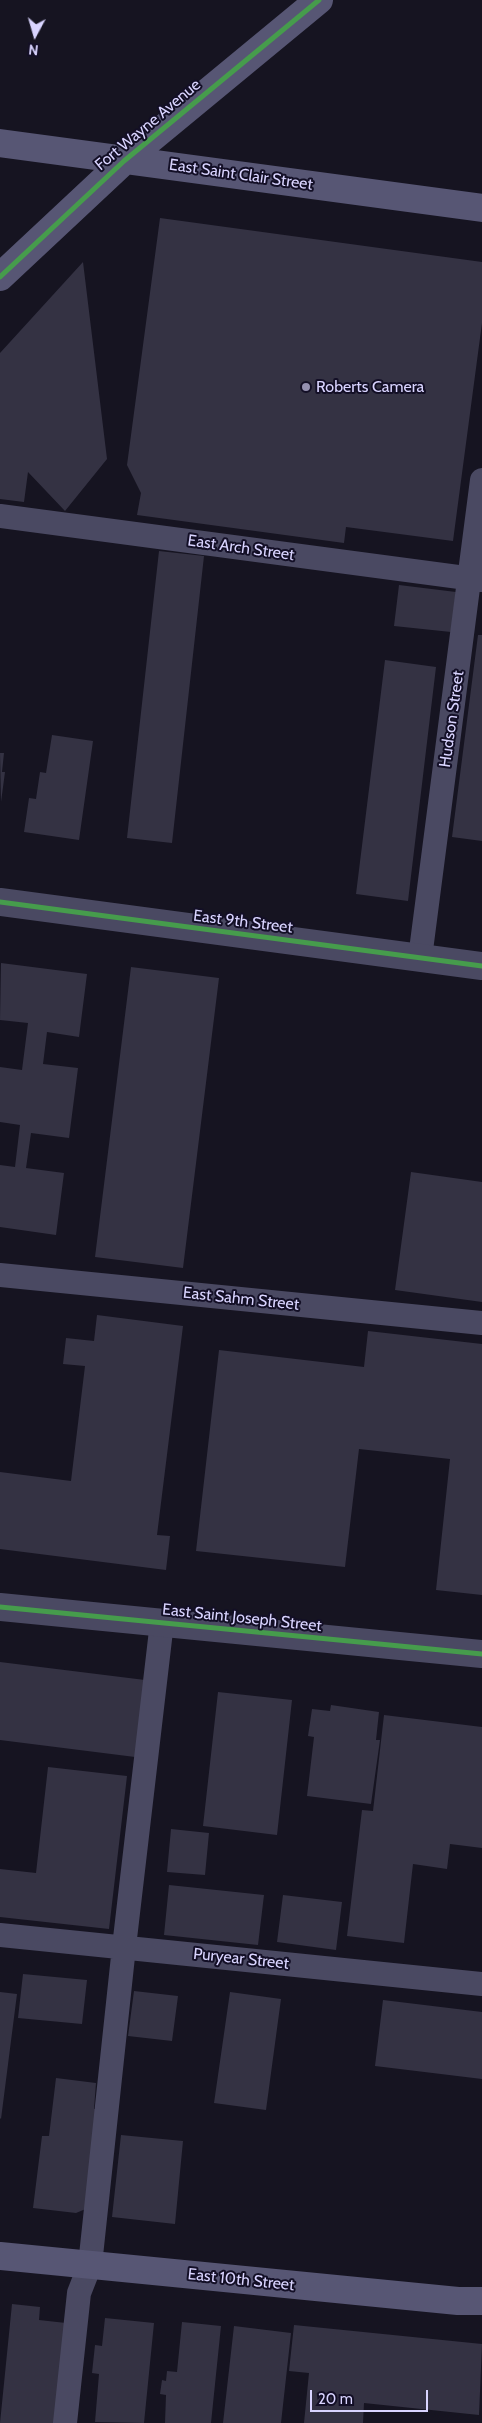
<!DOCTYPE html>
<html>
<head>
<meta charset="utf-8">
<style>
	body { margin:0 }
	#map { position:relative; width:482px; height:2423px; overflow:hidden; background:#161421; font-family:Cabin,sans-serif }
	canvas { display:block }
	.north { position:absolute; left:10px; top:10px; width:50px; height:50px; -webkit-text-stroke:4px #130f26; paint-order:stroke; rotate:186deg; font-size:14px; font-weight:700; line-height:20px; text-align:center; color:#d9d4ff }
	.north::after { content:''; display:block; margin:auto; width:18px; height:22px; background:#d9d4ff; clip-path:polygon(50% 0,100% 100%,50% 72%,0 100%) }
	.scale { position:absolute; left:310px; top:2390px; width:118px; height:22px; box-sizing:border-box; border:2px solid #d9d4ff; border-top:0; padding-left:6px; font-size:15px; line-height:18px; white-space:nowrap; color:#d9d4ff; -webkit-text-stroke:4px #130f26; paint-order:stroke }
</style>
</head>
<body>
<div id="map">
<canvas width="482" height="2423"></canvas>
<div class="north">N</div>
<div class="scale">20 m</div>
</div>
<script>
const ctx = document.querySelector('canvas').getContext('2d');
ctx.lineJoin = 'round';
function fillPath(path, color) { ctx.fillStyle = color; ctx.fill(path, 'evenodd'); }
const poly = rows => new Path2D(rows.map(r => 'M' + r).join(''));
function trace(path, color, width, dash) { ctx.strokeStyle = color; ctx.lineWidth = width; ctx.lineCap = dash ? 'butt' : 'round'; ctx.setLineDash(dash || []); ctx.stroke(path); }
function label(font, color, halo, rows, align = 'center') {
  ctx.font = font + ' Cabin,sans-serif'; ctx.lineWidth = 4; ctx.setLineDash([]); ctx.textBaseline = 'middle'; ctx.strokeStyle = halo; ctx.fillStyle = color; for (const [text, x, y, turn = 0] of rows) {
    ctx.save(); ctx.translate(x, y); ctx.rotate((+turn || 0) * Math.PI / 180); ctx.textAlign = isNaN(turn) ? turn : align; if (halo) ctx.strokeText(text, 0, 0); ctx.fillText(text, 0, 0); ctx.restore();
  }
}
fillPath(poly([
	[160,218,482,262,482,323,453,541,346,527,344,543,137,515,141,493,127,465],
	[83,262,107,459,65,511,28,472,24,502,0,499,0,353],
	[159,551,204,556,172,843,127,838],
	[399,585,456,592,451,632,394,626],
	[478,635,482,635,482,841,452,837],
	[385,660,436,667,408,901,356,894],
	[52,735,93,741,79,840,24,832,29,798,36,799,40,772,46,773],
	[0,753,4,753,2,772,5,772,1,802],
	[1,963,87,974,79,1037,47,1032,43,1064,78,1068,69,1138,31,1133,26,1168,64,1173,56,1235,0,1227,0,1165,15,1167,20,1125,0,1122,0,1067,22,1070,28,1023,0,1020],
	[131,967,219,978,183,1268,95,1257],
	[411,1172,482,1182,482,1302,395,1290],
	[97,1315,183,1326,157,1535,170,1536,166,1570,0,1549,0,1472,71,1481,85,1366,63,1364,66,1338,94,1341],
	[368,1331,482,1344,482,1595,436,1590,450,1459,359,1449,345,1567,196,1551,219,1350,364,1367],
	[0,1662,145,1680,135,1757,0,1740],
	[218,1692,292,1700,277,1835,203,1826],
	[331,1705,379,1712,376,1740,380,1740,371,1804,307,1796,314,1737,308,1736,312,1709,330,1711],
	[384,1715,482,1727,482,1848,450,1844,447,1869,413,1864,404,1943,347,1936,362,1810,373,1811],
	[48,1767,127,1776,109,1929,0,1917,0,1869,36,1873],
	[171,1829,209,1833,205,1875,167,1872],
	[169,1885,264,1895,258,1945,164,1935],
	[283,1895,342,1902,336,1950,277,1942],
	[23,1974,87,1980,82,2024,18,2018],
	[134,1991,178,1996,172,2041,128,2036],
	[0,1992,17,1994,1,2119,0,2118],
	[230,1992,281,1999,266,2110,214,2103],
	[383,2000,482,2012,482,2079,375,2066],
	[56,2078,96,2083,94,2109,100,2109,88,2208,76,2213,33,2208,42,2136,49,2136],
	[121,2135,183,2141,175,2224,112,2217],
	[12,2304,40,2307,39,2320,66,2323,56,2423,0,2423],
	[105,2318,154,2323,144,2423,95,2422,99,2374,92,2373,95,2345,102,2346],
	[182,2322,221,2326,211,2423,165,2423,166,2395,160,2394,162,2380,166,2381,167,2371,177,2372],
	[294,2325,482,2344,479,2415,364,2403,363,2423,304,2423,309,2373,289,2371],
	[234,2326,291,2333,281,2423,223,2423]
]), '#343243');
trace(poly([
	[0,516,482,580],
	[420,958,482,480],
	[0,1275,482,1323],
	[0,1935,482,1984],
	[65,2423,79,2293,90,2265,124,1947,162,1622]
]), '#4a4962', 24);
trace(poly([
	[0,902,482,966],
	[0,1607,482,1654]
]), '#4a4962', 28);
trace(poly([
	[0,143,482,208],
	[0,277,124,161,319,0],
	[0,2256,458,2301,482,2301]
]), '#575674', 28);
trace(poly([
	[0,277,124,161,319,0],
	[0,902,482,966],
	[0,1607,482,1654]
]), '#469c4c', 5);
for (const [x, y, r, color] of [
	[306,387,5,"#9591b1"]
]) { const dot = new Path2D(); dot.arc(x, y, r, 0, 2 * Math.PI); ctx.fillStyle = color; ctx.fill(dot); trace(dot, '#130f26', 2); }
label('16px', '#d9d4ff', '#130f26', [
	["Fort Wayne Avenue",148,125,-40],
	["East Saint Clair Street",241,175,8],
	["East Arch Street",241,548,8],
	["Hudson Street",452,719,-82],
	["East 9th Street",243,922,7],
	["East Sahm Street",241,1299,6],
	["East Saint Joseph Street",242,1618,6],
	["Puryear Street",241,1959,6],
	["East 10th Street",241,2280,6]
]);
label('16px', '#d9d4ff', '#130f26', [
	["Roberts Camera",316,387]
], 'left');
</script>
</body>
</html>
